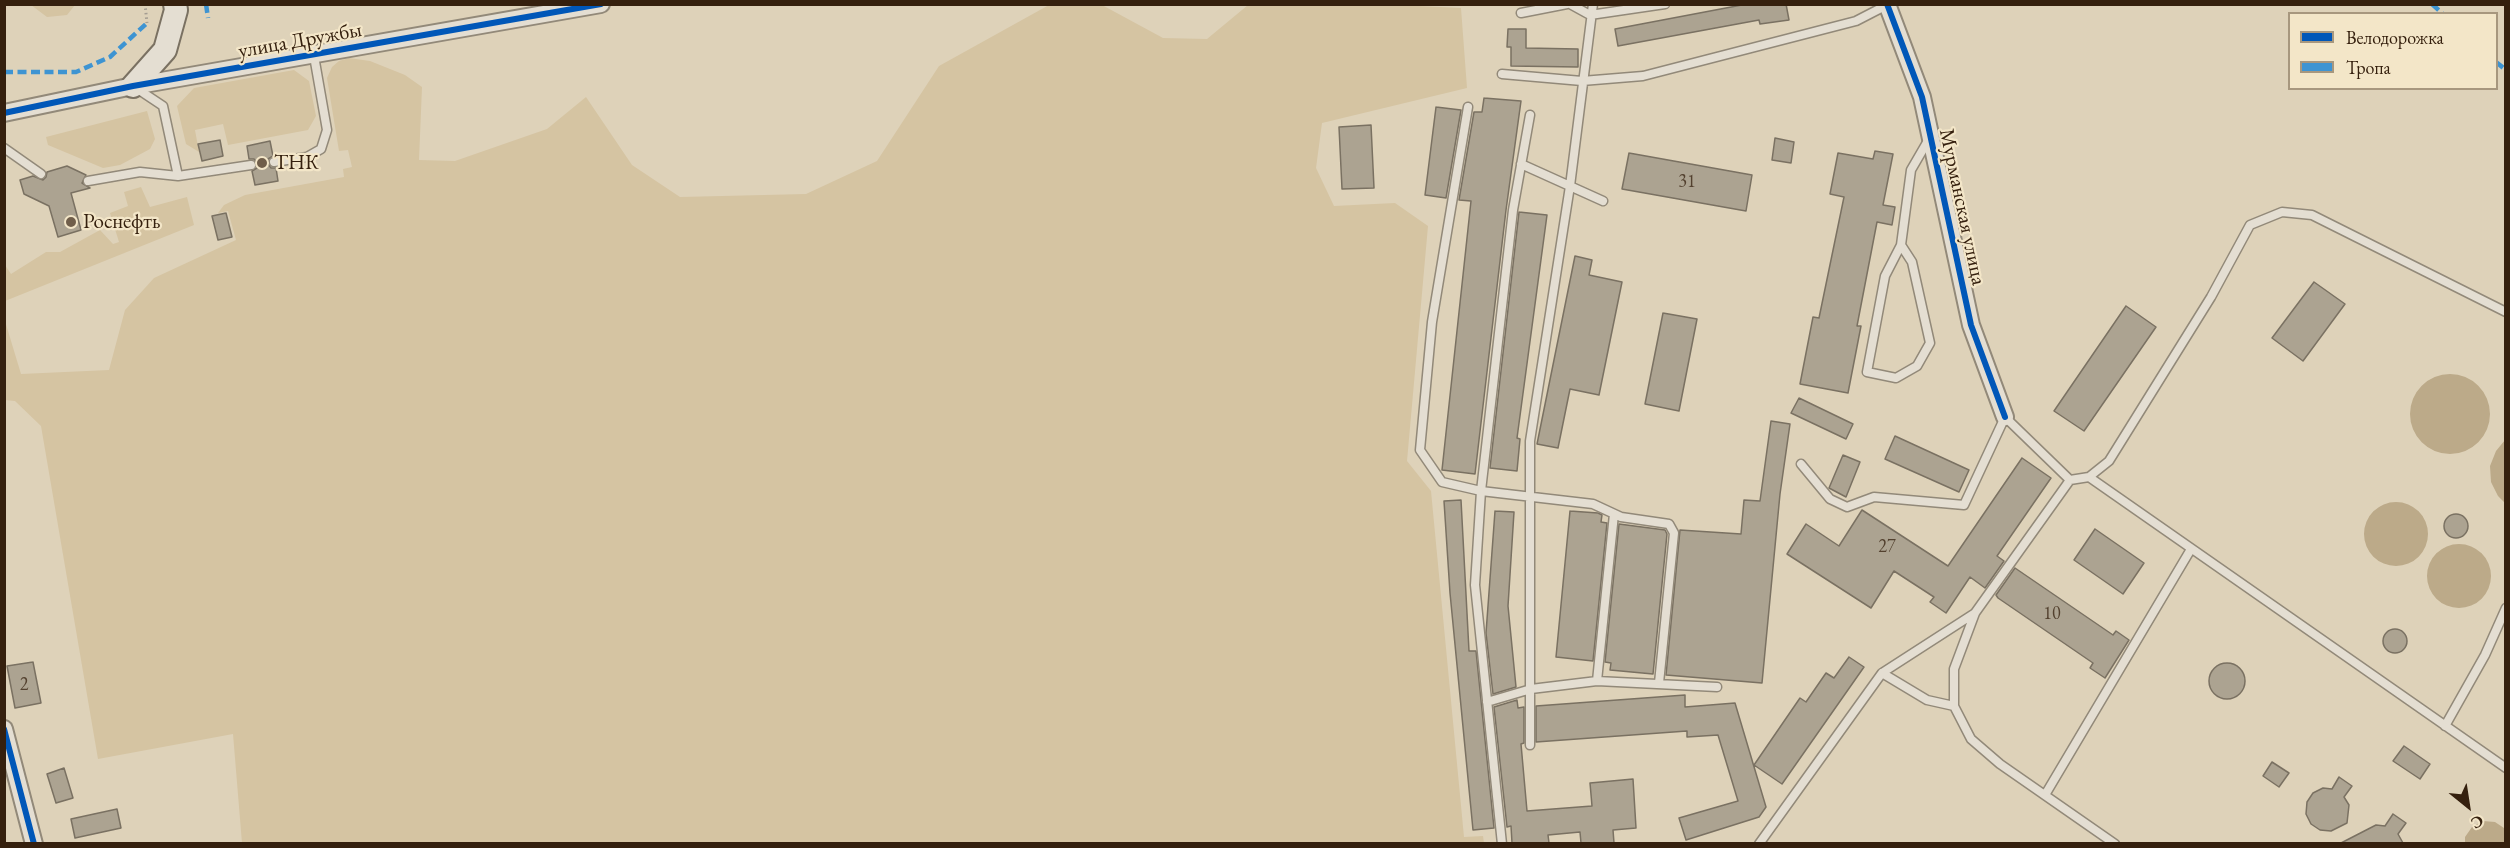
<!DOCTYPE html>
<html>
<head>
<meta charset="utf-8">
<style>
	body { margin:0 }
	#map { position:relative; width:2510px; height:848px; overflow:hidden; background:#ded2b9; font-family:"EB Garamond",serif }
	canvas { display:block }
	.frame { position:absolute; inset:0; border:6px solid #35200e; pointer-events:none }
	.legend { position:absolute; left:2288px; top:12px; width:210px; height:78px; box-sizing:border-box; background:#f3e6c8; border:2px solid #a7977e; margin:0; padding:8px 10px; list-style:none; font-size:18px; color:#35200e }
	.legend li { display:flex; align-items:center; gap:12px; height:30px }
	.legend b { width:30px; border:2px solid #a7977e }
	.north { position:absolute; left:2438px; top:776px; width:60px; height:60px; -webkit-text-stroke:4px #f3e6c8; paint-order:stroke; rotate:150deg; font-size:16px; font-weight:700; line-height:24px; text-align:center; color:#35200e }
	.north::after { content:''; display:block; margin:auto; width:21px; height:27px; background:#35200e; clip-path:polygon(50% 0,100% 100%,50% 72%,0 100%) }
</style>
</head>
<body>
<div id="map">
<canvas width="2510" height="848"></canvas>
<div class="frame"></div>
<ul class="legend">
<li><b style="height:8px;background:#0057b8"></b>Велодорожка</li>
<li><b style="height:8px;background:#3e94d2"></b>Тропа</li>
</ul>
<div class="north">С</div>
</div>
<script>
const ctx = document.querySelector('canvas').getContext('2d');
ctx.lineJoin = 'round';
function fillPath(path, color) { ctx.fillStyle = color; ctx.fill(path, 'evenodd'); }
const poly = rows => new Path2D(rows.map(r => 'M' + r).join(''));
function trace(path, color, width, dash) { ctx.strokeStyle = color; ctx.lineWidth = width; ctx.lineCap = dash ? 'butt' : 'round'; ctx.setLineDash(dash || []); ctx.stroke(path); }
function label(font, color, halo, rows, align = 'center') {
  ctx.font = font + ' "EB Garamond",serif'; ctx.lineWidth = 4.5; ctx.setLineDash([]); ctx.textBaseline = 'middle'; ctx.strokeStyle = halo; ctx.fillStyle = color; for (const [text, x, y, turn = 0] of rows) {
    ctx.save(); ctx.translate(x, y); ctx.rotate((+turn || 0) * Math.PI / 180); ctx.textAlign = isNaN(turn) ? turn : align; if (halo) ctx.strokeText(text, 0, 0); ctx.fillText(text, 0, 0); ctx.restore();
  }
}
fillPath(poly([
	[1377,4,1461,8,1467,88,1322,123,1316,168,1334,206,1395,203,1428,226,1407,461,1431,491,1464,837,1483,836,1484,843,242,843,233,734,98,759,41,426,15,401,5,400,5,321,21,374,109,370,125,310,154,278,236,240,228,211,218,213,224,205,245,195,344,177,343,169,352,167,348,150,339,151,327,78,332,67,339,61,349,58,370,61,405,75,422,87,419,160,455,161,547,129,586,97,632,165,680,197,806,194,877,161,939,66,1049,5,1102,5,1163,38,1207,39,1248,5],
	[31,5,75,5,67,15,47,17],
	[294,70,309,81,316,116,308,130,228,145,223,124,195,130,199,152,186,144,177,106,194,88],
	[147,111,155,139,150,149,120,165,103,168,48,145,46,137],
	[141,187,150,207,187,197,194,225,5,301,5,265,11,274,46,252,60,252,100,230,113,244,119,242,110,213,128,206,124,192]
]), '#d5c4a2');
fillPath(poly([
	'2410 414a40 40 0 1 1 80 0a40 40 0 1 1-80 0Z',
	[2505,440,2505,503,2498,496,2491,482,2490,466,2496,451],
	'2364 534a32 32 0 1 1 64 0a32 32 0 1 1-64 0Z',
	'2427 576a32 32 0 1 1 64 0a32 32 0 1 1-64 0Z',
	[2483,821,2495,822,2504,828,2505,843,2465,843,2465,837,2472,827]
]), '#bcaa89');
const building = poly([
	[1747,4,1786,4,1789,20,1760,24,1759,20,1618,46,1615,29,1747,4],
	[1508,29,1526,29,1526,48,1578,49,1578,67,1511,66,1511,47,1507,47,1508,29],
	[1484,98,1521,101,1506,210,1475,474,1442,470,1471,201,1459,200,1474,112,1482,112,1484,98],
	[1436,107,1461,110,1446,198,1425,195,1436,107],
	[1371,125,1374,188,1342,189,1339,127,1371,125],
	[1775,138,1794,142,1791,163,1772,160,1775,138],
	[220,140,223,156,202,161,198,144,220,140],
	[270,141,273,156,268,159,268,164,271,168,276,168,278,181,255,185,252,171,257,168,257,163,254,159,249,159,247,146,270,141],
	[1875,151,1893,154,1883,205,1895,207,1892,225,1877,222,1857,326,1861,326,1848,393,1800,384,1813,317,1819,318,1844,197,1830,194,1838,153,1873,159,1875,151],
	[1629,153,1752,175,1746,211,1622,189,1629,153],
	[67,166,86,175,82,183,90,188,71,193,81,230,58,237,49,206,24,194,20,180,33,176,43,180,46,177,47,172,67,166],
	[1519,212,1547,215,1517,438,1520,439,1517,471,1490,468,1519,212],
	[226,213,232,237,218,240,212,216,226,213],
	[1575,256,1592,260,1589,275,1622,282,1599,395,1570,389,1558,448,1537,444,1575,256],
	[2314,282,2345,304,2303,361,2272,338,2314,282],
	[2126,306,2156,327,2084,431,2054,411,2126,306],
	[1663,313,1697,319,1679,411,1645,404,1663,313],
	[1799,398,1853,424,1846,439,1791,413,1799,398],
	[1771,421,1790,424,1780,494,1762,683,1666,675,1680,530,1741,534,1744,500,1760,501,1771,421],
	[1895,436,1969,470,1959,492,1885,459,1895,436],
	[1843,455,1860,462,1846,497,1829,488,1843,455],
	[2022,458,2051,478,1997,556,2004,561,1985,588,1970,577,1946,613,1930,602,1934,597,1894,571,1871,608,1787,554,1806,524,1839,546,1862,510,1948,566,2022,458],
	[1461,500,1469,651,1476,651,1494,828,1473,830,1450,593,1444,501,1461,500],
	[1495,511,1514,512,1508,606,1516,687,1493,694,1486,633,1495,511],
	[1570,511,1598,513,1602,515,1601,522,1607,523,1593,661,1556,657,1570,511],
	'2444 526a12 12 0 1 1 24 0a12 12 0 1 1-24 0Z',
	[1619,524,1665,530,1667,534,1653,674,1610,670,1611,663,1605,662,1619,524],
	[2095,529,2144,563,2123,594,2074,560,2095,529],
	[2015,568,2113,635,2116,631,2129,640,2105,678,2090,668,2093,663,1998,598,1996,595,2015,568],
	'2383 641a12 12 0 1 1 24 0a12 12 0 1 1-24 0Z',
	[1849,657,1864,667,1782,784,1754,765,1800,698,1806,702,1826,673,1834,678,1849,657],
	[33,662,41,703,15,708,7,666,33,662],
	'2209 681a18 18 0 1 1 36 0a18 18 0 1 1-36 0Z',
	[1685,695,1685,707,1735,703,1766,807,1759,817,1686,840,1679,818,1738,801,1718,735,1687,737,1687,731,1536,742,1536,706,1685,695],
	[1517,700,1518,708,1524,707,1524,743,1521,744,1527,811,1592,806,1590,783,1633,779,1636,828,1613,830,1614,843,1581,843,1580,832,1548,835,1549,843,1512,843,1511,826,1507,827,1494,707,1517,700],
	[2404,746,2430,764,2420,779,2393,761,2404,746],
	[2272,762,2289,773,2279,787,2263,776,2272,762],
	[64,768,73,798,56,803,47,774,64,768],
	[2339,777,2352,786,2344,797,2349,805,2347,823,2331,831,2320,830,2311,824,2306,814,2307,802,2313,793,2323,788,2332,789,2339,777],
	[117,809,121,828,75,838,71,819,117,809],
	[2393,814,2406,823,2398,834,2403,843,2341,843,2376,825,2385,826,2393,814]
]);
fillPath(building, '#aca391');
trace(building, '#7a7162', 1.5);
const lane = poly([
	[1570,4,1590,15,1665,4],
	[1521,13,1567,4],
	[1502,74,1582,81,1643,76,1856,21,1887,5],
	[136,88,163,106,178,176],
	[1468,107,1432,322,1420,450,1442,482,1481,491,1593,504,1621,517,1669,524,1674,533,1659,683],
	[4,148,41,174],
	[274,162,307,157,321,149,327,130,314,56],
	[1521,164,1603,201],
	[88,181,140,172,178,176,251,165],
	[1901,245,1912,262,1930,343,1917,366,1896,378,1867,372,1885,276,1901,245,1911,170,1929,139],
	[1801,464,1830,499,1847,507,1874,497,1964,505,2005,417,2070,480,1975,613,1954,669,1954,706,1971,739,2000,764,2115,844],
	[2089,477,2109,461,2211,297,2250,225,2282,212,2312,215,2506,312],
	[2070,480,2089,477,2506,768],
	[1882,673,1927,700,1954,706],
	[1597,681,1614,514],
	[1487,702,1531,689,1597,681,1717,687],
	[2445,726,2485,655,2506,608],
	[1530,745,1530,441,1570,186,1593,4],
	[2045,795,2191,549],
	[1502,844,1475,585,1481,491,1513,210,1530,115],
	[1759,844,1882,673,1975,613]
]);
const street = poly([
	[1887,4,1922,97,1971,325,2005,417],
	[4,113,133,86,601,4],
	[4,729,34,844]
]);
const secondary = poly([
	[133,86,165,50,176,10,175,4]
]);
trace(lane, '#928979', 11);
trace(street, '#928979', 20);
trace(secondary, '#7a7162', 26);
trace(poly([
	[145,4,147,23]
]), '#a49d92', 3, [1.5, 3]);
trace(lane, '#e4ded2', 8);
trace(street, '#e4ded2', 16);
trace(secondary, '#e4ded2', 22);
trace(poly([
	[206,4,208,18],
	[2432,4,2443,14],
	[2496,62,2506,70],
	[4,72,76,72,110,57,147,23]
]), '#3e94d2', 4.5, [9, 4.5]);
trace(poly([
	[1887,4,1922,97,1971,325,2005,417],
	[4,113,133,86,601,4],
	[4,729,34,844]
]), '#0057b8', 6);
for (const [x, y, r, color] of [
	[262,163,6,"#705e4a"],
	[71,222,6,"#705e4a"]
]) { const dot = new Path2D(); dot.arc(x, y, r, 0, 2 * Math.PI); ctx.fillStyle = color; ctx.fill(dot); trace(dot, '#f3e6c8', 2); }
label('18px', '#53412f', null, [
	["31",1687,182],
	["27",1887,547],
	["10",2052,614],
	["2",24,685]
]);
label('21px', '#35200e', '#f3e6c8', [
	["улица Дружбы",300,41,-10],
	["Мурманская улица",1962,207,78]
]);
label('21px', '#35200e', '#f3e6c8', [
	["ТНК",274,163],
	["Роснефть",83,222]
], 'left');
</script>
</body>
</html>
